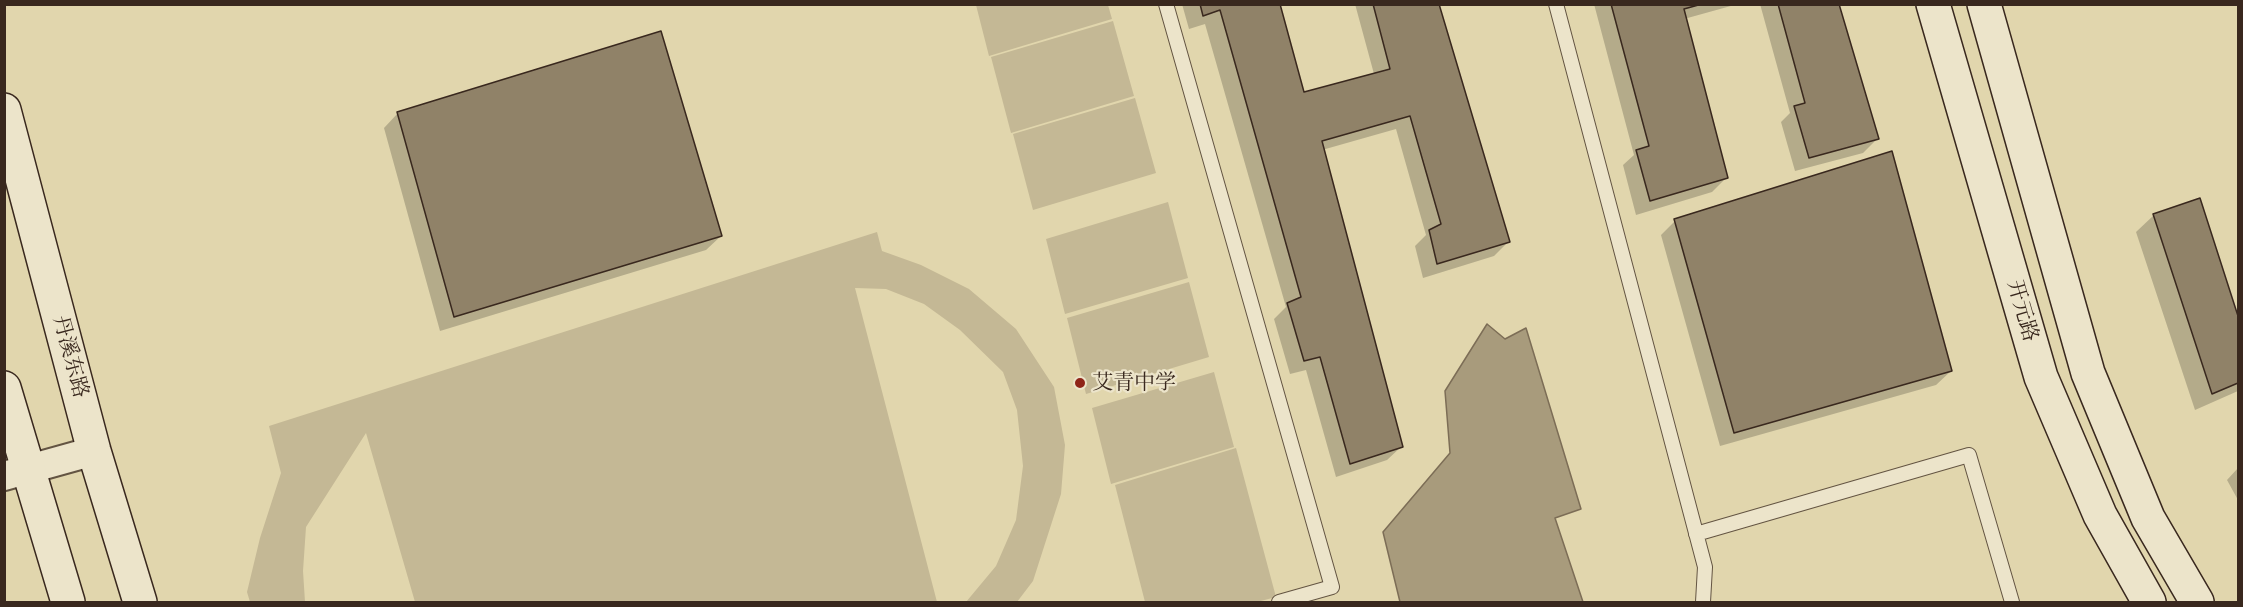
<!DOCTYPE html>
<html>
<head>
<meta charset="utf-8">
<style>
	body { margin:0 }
	#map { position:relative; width:2243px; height:607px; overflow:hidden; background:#e1d6ad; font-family:"Old Standard TT",serif }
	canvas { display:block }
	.frame { position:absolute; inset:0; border:6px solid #39281e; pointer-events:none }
</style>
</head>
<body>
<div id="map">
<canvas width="2243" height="607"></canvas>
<div class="frame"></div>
</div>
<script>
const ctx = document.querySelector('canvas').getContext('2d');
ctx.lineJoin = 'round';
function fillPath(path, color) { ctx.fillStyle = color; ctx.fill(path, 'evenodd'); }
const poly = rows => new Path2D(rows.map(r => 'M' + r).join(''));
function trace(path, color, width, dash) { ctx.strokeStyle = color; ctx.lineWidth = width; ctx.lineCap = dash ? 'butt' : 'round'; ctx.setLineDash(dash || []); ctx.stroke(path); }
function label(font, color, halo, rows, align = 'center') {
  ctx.font = font + ' "Old Standard TT","Noto Serif SC",serif'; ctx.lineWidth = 4.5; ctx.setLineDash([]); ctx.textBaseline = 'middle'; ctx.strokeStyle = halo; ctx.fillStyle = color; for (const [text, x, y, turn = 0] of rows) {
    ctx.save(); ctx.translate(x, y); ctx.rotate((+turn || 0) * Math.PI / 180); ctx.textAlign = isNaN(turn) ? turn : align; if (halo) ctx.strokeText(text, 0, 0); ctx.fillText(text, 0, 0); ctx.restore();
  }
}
fillPath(poly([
	[976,5,1108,5,1112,19,989,56],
	[1113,21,1134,96,1011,133,991,57],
	[1135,98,1156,173,1033,210,1013,134],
	[1168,202,1188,278,1065,314,1046,239],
	[877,232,882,251,921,265,969,289,1016,329,1054,387,1065,445,1061,494,1033,581,1017,602,966,602,996,566,1016,520,1023,466,1017,410,1003,372,960,330,924,304,886,289,855,288,937,602,415,602,366,433,306,527,303,571,305,602,250,602,247,592,260,538,281,473,269,426],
	[1189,282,1209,357,1086,394,1067,318],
	[1214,372,1234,447,1111,484,1092,408],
	[1236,448,1276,597,1257,602,1145,602,1115,485]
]), '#c4b895');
const water = poly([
	[1487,324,1505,339,1526,328,1581,509,1555,518,1583,602,1400,602,1383,532,1450,453,1445,391,1487,324]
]);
fillPath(water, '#a89b7c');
trace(water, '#7c6d56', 1.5);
fillPath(poly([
	[1182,4,1278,4,1303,94,1374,74,1355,4,1438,4,1508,242,1494,256,1423,278,1415,246,1426,235,1396,129,1322,150,1402,446,1387,460,1336,477,1306,370,1290,374,1274,319,1286,307,1205,24,1189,29],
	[1594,4,1738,4,1684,19,1726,178,1712,192,1636,215,1623,165,1634,155],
	[1760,4,1837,4,1878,138,1863,153,1795,171,1781,122,1790,113],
	[398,113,721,236,706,250,440,331,384,128],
	[2199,200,2238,320,2238,391,2195,410,2136,232,2154,215],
	[1675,221,1951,371,1936,385,1720,446,1661,235],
	[2238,468,2238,500,2227,480]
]), '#0003');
const building = poly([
	[1200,4,1280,4,1304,92,1390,69,1373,4,1439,4,1510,242,1437,264,1429,230,1441,224,1410,116,1322,141,1403,447,1350,464,1320,357,1304,361,1287,303,1301,297,1220,10,1203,16,1200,4],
	[1611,4,1702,4,1684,9,1728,178,1650,201,1636,150,1649,146,1611,4],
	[1778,4,1839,4,1879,139,1809,158,1794,106,1805,103,1778,4],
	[661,31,722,236,454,317,397,112,661,31],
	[1892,151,1952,371,1734,433,1674,219,1892,151],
	[2200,198,2238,316,2238,383,2212,394,2153,214,2200,198]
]);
fillPath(building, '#908268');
trace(building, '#39281e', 1.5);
const lane = poly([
	[1166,4,1332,587,1279,602],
	[1556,4,1705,567,1703,602],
	[1696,534,1969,455,2012,602]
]);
const street = poly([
	[4,476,94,451]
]);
const secondary = poly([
	[1933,4,2041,377,2100,515,2149,602],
	[1984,4,2088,373,2148,518,2197,602],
	[4,110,94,451,140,602],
	[4,388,68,602]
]);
trace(lane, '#635442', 16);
trace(street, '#635442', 32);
trace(secondary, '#39281e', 36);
trace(lane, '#ece4ca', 14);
trace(street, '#ece4ca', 28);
trace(secondary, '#ece4ca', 33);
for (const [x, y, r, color] of [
	[1080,383,6,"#8f2418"]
]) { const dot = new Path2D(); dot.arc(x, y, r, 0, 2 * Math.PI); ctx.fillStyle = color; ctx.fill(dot); trace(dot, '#ece4ca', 2); }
label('21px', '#39281e', '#ece4ca', [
	["开元路",2022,311,74],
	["丹溪东路",70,357,75]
]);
label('21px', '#39281e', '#ece4ca', [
	["艾青中学",1092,383]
], 'left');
</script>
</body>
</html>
